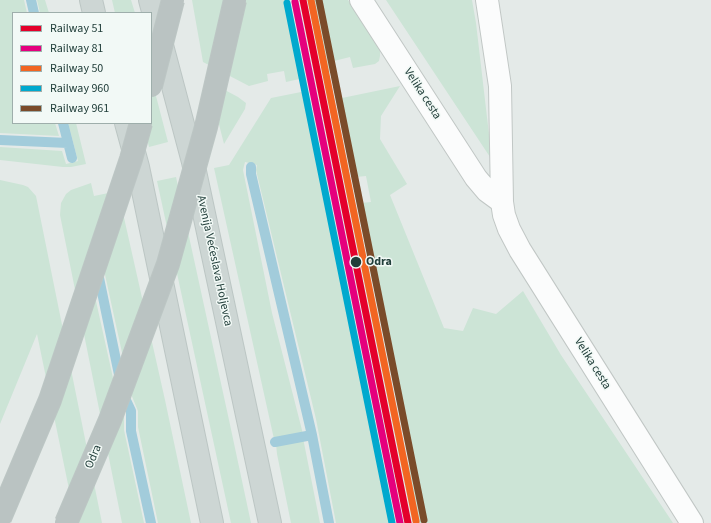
<!DOCTYPE html>
<html>
<head>
<meta charset="utf-8">
<style>
	body { margin:0 }
	#map { position:relative; width:711px; height:523px; overflow:hidden; background:#e4eae8; font-family:"Source Sans 3",sans-serif }
	canvas { display:block }
	.legend { position:absolute; left:12px; top:12px; width:140px; height:112px; box-sizing:border-box; background:#f2f9f6; border:1px solid #9eaeab; margin:0; padding:5px 7px; list-style:none; font-size:12px; color:#213e3a }
	.legend li { display:flex; align-items:center; gap:8px; height:20px }
	.legend b { width:20px; border:1px solid #9eaeab }
</style>
</head>
<body>
<div id="map">
<canvas width="711" height="523"></canvas>
<ul class="legend">
<li><b style="height:5px;background:#e4002b"></b>Railway 51</li>
<li><b style="height:5px;background:#e5007d"></b>Railway 81</li>
<li><b style="height:5px;background:#f26522"></b>Railway 50</li>
<li><b style="height:5px;background:#00a9ce"></b>Railway 960</li>
<li><b style="height:5px;background:#7a4b2a"></b>Railway 961</li>
</ul>
</div>
<script>
const ctx = document.querySelector('canvas').getContext('2d');
ctx.lineJoin = 'round';
function fillPath(path, color) { ctx.fillStyle = color; ctx.fill(path, 'evenodd'); }
const poly = rows => new Path2D(rows.map(r => 'M' + r).join(''));
function trace(path, color, width, dash) { ctx.strokeStyle = color; ctx.lineWidth = width; ctx.lineCap = dash ? 'butt' : 'round'; ctx.setLineDash(dash || []); ctx.stroke(path); }
function label(font, color, halo, rows, align = 'center') {
  ctx.font = font + ' "Source Sans 3",sans-serif'; ctx.lineWidth = 3; ctx.setLineDash([]); ctx.textBaseline = 'middle'; ctx.strokeStyle = halo; ctx.fillStyle = color; for (const [text, x, y, turn = 0] of rows) {
    ctx.save(); ctx.translate(x, y); ctx.rotate((+turn || 0) * Math.PI / 180); ctx.textAlign = isNaN(turn) ? turn : align; if (halo) ctx.strokeText(text, 0, 0); ctx.fillText(text, 0, 0); ctx.restore();
  }
}
fillPath(poly([
	[0,0,24,0,27,13,13,13,13,123,55,123,59,136,0,133],
	[37,0,45,0,49,13,40,13],
	[112,0,131,0,135,13,115,13],
	[192,0,287,0,304,78,286,82,284,71,267,74,268,81,249,86,203,62],
	[311,0,348,0,380,47,380,56,379,61,375,64,353,68,350,57,334,61,335,72,327,73],
	[386,0,472,0,476,23,492,160],
	[151,77,168,142,149,147,143,123,151,123],
	[208,81,238,97,246,103,245,109,224,144],
	[400,86,381,116,380,139,407,184,390,195,444,328,463,331,473,308,496,314,523,291,561,355,673,523,417,523,405,465,413,464,361,203,371,202,366,176,356,177,342,98],
	[306,91,308,100,393,523,336,523,316,419,256,170,257,165,245,162,243,170,272,313,303,434,274,439,214,168,229,165,271,98],
	[68,123,76,123,86,164,71,167,63,167,0,160,0,147,62,151,66,164,78,161],
	[176,177,229,420,251,523,231,523,157,181],
	[0,180,23,185,28,187,36,196,102,523,76,523,37,334,0,424],
	[91,183,94,196,118,191,165,400,191,523,158,523,138,427,138,411,131,394,104,270,90,274,117,396,124,414,124,430,144,523,122,523,60,215,61,203,66,194,71,190],
	[303,438,320,523,291,523,277,454,276,444,284,441]
]), '#cce4d6');
trace(poly([
	[31,0,34,13],
	[63,123,72,158],
	[0,140,68,143],
	[251,167,251,174,312,435,329,523],
	[98,273,123,394,131,411,131,431,151,523],
	[275,442,312,435]
]), '#a2ccdb', 10);
const minor = poly([
	[361,0,476,178,487,191,502,202],
	[487,0,500,86,502,202,504,215,509,229,520,250,692,523]
]);
const major = poly([
	[91,0,94,13],
	[150,0,193,162,270,523],
	[126,123,138,167,212,523]
]);
trace(minor, '#c1c7c5', 24);
trace(major, '#bcc6c4', 24);
trace(minor, '#fbfcfc', 22);
trace(major, '#cdd6d4', 22);
const highwayBridge = poly([
	[151,86,173,0],
	[0,518,50,400,131,159,141,123],
	[66,523,110,420,168,264,206,127,235,0]
]);
trace(highwayBridge, '#bcc6c4', 24, []);
trace(highwayBridge, '#bac3c2', 22);
trace(poly([
	[303,0,408,523]
]), '#e4002b', 7);
trace(poly([
	[295,2,400,523]
]), '#e5007d', 7);
trace(poly([
	[311,0,416,521]
]), '#f26522', 7);
trace(poly([
	[287,3,392,523]
]), '#00a9ce', 7);
trace(poly([
	[319,0,424,520]
]), '#7a4b2a', 7);
for (const [x, y, r, color] of [
	[356,262,6,"#213e3a"]
]) { const dot = new Path2D(); dot.arc(x, y, r, 0, 2 * Math.PI); ctx.fillStyle = color; ctx.fill(dot); trace(dot, '#f2f9f6', 1.5); }
label('12px', '#213e3a', '#f2f9f6', [
	["Velika cesta",422,94,57],
	["Avenija Većeslava Holjevca",214,261,78],
	["Velika cesta",592,364,58],
	["Odra",94,457,-67]
]);
label('bold 12px', '#213e3a', '#f2f9f6', [
	["Odra",366,262]
], 'left');
</script>
</body>
</html>
